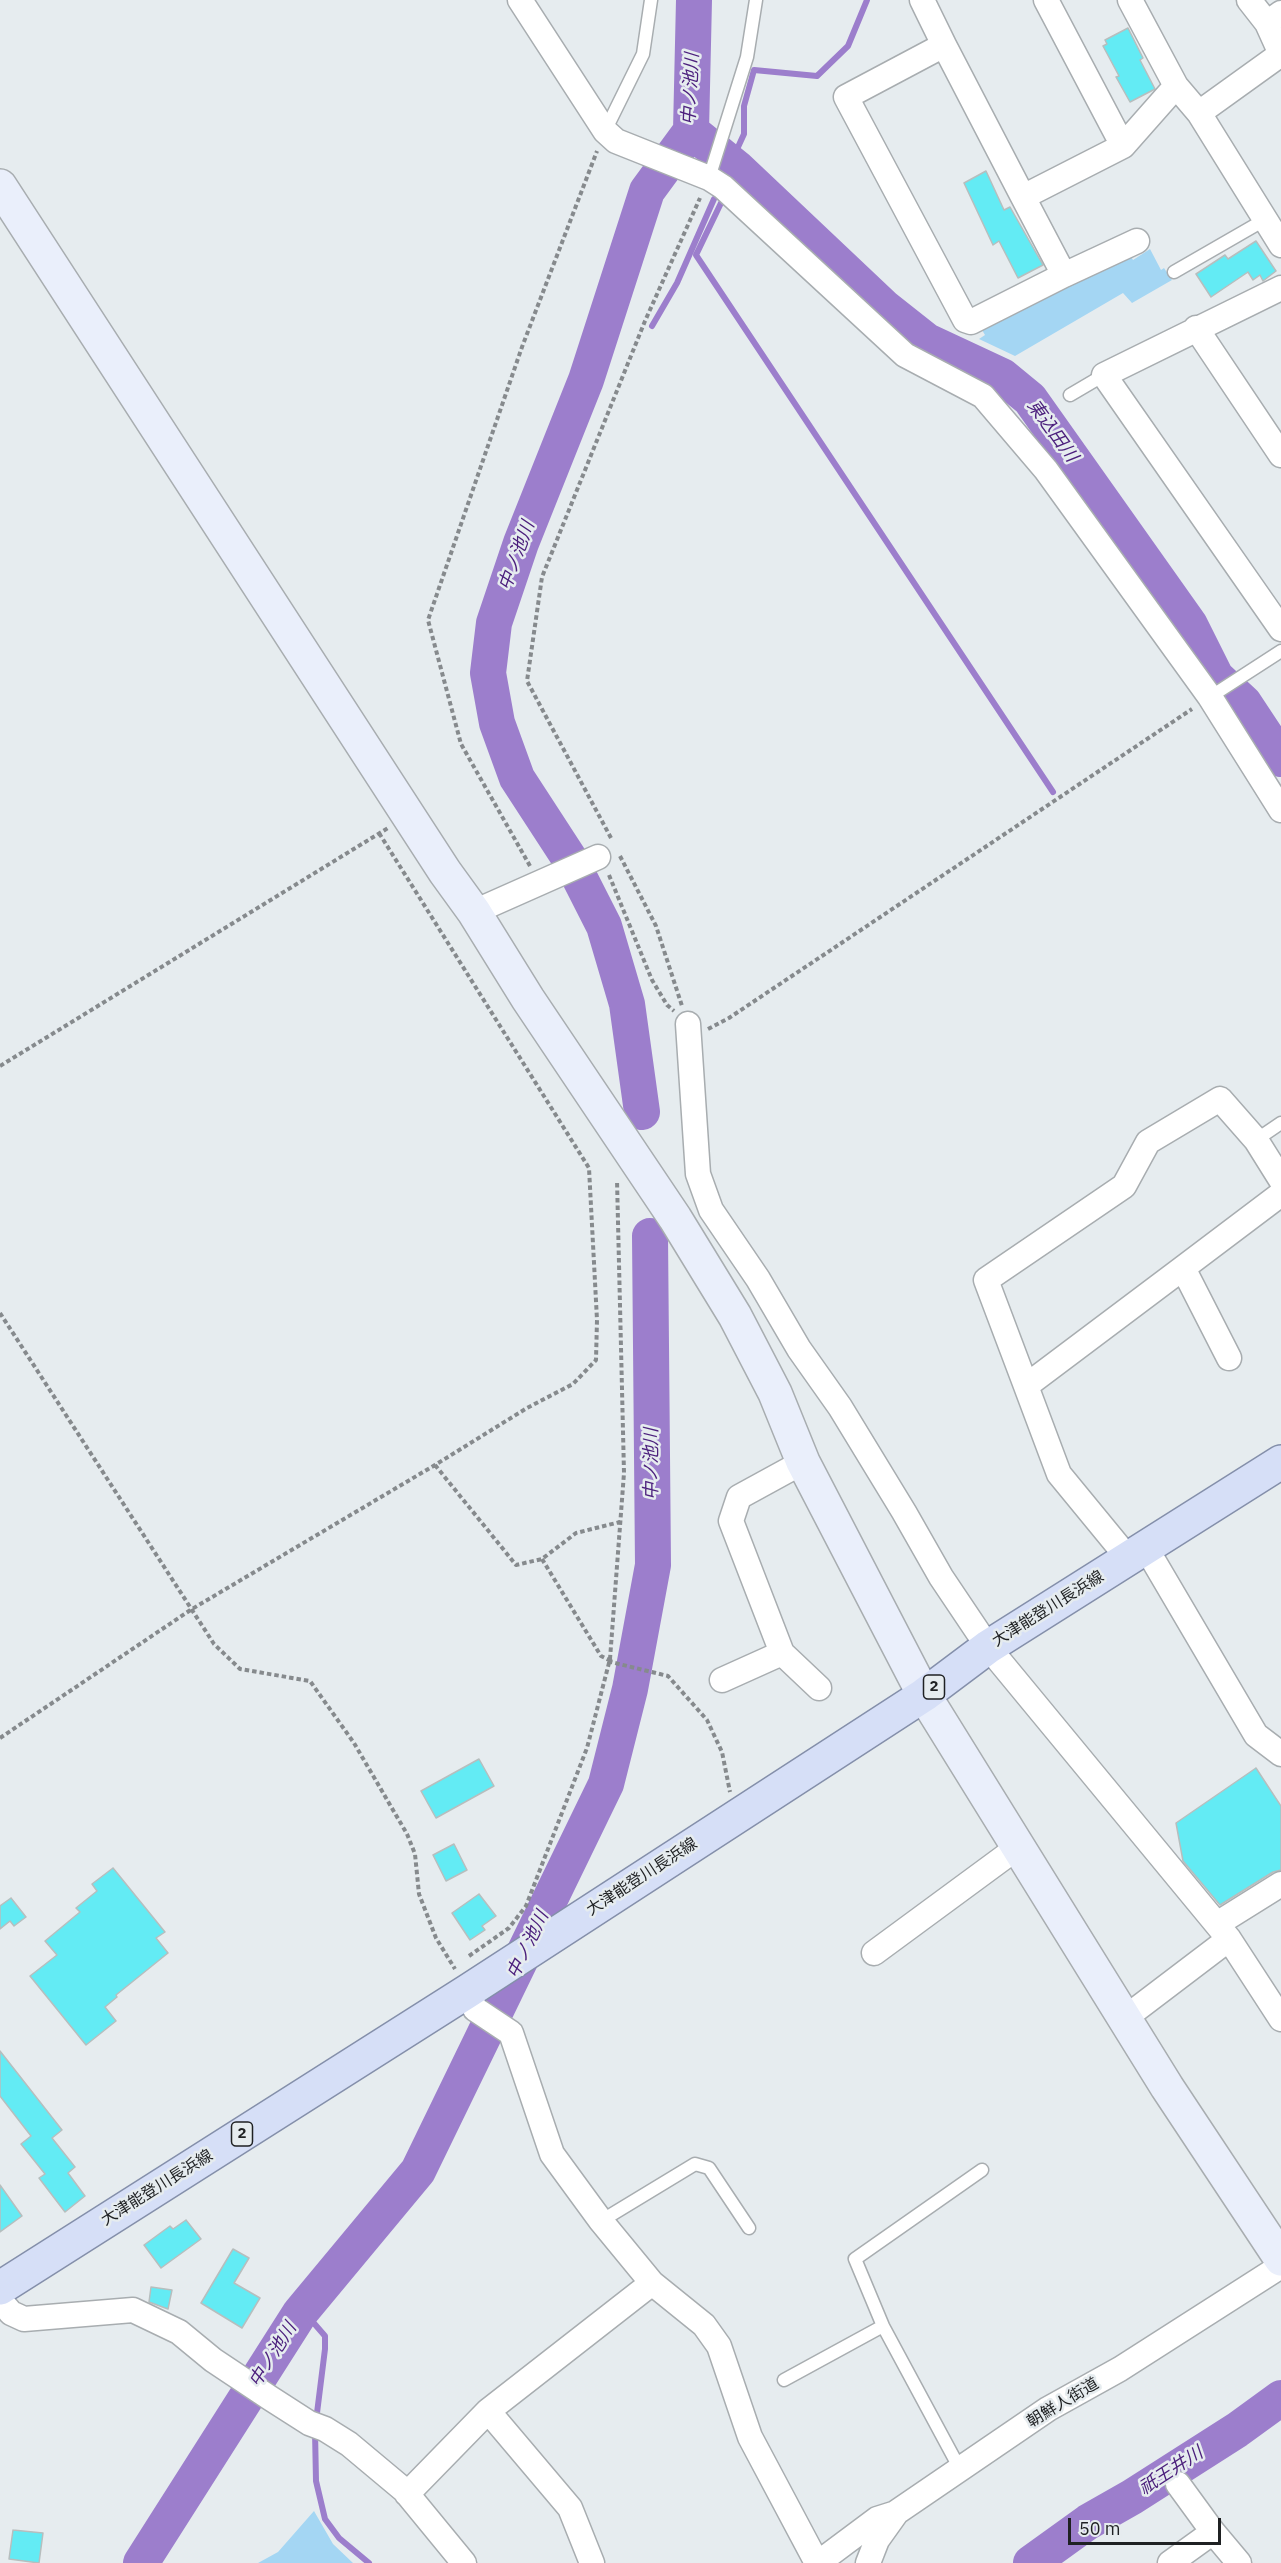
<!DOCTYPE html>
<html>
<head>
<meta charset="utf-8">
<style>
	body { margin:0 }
	#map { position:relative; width:1281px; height:2563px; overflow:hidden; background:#e6ecef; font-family:"IBM Plex Sans",sans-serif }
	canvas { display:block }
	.scale { position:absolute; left:1068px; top:2518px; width:153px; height:27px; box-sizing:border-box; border:3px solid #1f2123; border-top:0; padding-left:8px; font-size:18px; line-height:21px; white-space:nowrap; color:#1f2123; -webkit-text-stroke:4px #e6ecef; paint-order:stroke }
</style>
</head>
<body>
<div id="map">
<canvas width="1281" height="2563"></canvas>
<div class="scale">50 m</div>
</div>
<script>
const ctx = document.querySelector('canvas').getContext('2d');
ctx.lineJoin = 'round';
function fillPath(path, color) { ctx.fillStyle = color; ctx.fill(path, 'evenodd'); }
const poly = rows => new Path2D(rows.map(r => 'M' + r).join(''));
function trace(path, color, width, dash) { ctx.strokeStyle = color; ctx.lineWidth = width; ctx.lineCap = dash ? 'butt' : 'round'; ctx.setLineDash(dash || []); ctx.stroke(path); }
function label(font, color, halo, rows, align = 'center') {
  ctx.font = font + ' "IBM Plex Sans","Noto Sans JP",sans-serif'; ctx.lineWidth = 5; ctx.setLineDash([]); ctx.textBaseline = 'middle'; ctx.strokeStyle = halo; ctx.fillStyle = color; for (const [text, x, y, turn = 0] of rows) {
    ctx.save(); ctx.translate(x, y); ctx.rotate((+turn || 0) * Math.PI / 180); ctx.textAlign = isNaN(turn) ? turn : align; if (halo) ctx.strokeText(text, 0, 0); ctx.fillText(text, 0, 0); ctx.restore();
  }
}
fillPath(poly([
	[1150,249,1161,270,1164,268,1172,280,1132,303,1123,293,1015,356,979,339,985,335,982,330,1129,253,1133,260],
	[314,2511,333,2544,353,2563,258,2563,278,2552]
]), '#a4d6f3');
trace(poly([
	[727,171,744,134,744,106,754,70,817,76,848,46,867,0],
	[733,179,738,169],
	[721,203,696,255,1053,792],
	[652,326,677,283,714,199],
	[300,2313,312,2321,325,2336,325,2349,316,2421],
	[315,2431,316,2481,325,2519,339,2538,369,2563]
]), '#9c7ecc', 6);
trace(poly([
	[691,131,738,169,884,307,927,341,1002,376,1030,399,1190,625,1216,677,1244,703,1281,759],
	[642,1112,627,1004,604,926,571,861,517,778,497,723,488,673,494,623,521,543,586,380,647,191,691,131,694,0],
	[141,2563,300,2313,418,2171,606,1784,630,1689,653,1565,650,1236],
	[1031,2563,1088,2522,1132,2497,1237,2430,1281,2398]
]), '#9c7ecc', 36);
const building = poly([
	[1128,28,1143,58,1140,60,1155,89,1130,102,1116,77,1119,76,1103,46,1107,44,1105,40,1128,28],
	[986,171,1004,210,1010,207,1043,265,1018,278,999,241,993,245,964,183,986,171],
	[1256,241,1276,271,1263,281,1260,275,1253,280,1248,272,1211,297,1196,274,1225,255,1228,259,1256,241],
	[479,1759,494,1786,436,1818,421,1791,479,1759],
	[1256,1768,1281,1806,1281,1870,1273,1872,1220,1905,1183,1861,1176,1823,1256,1768],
	[454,1844,467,1870,446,1881,433,1855,454,1844],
	[113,1868,165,1932,156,1938,168,1953,116,1995,117,1997,105,2007,116,2021,86,2045,30,1976,57,1955,45,1941,80,1912,76,1908,97,1891,92,1884,113,1868],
	[479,1894,496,1916,482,1926,485,1930,470,1940,452,1913,479,1894],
	[11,1898,26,1917,14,1926,10,1921,0,1929,0,1906,11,1898],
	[0,2051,62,2130,52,2138,75,2167,68,2173,85,2196,65,2212,39,2178,45,2174,21,2144,31,2136,0,2096,0,2051],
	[0,2185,22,2216,0,2232,0,2185],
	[186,2220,201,2239,161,2268,144,2245,170,2226,173,2229,186,2220],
	[233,2249,249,2258,234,2283,260,2298,242,2328,201,2303,233,2249],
	[151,2287,172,2290,168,2309,149,2302,151,2287],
	[13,2530,43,2533,39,2563,9,2559,13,2530]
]);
fillPath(building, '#63ebf4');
trace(building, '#b7bebe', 1.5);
const lane = poly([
	[605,131,643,54,651,0],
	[709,178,747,57,756,0],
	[1174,272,1266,219],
	[1070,395,1104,375],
	[1210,697,1281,651],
	[1256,1140,1281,1123],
	[601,2221,695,2164,709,2168,749,2228],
	[784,2380,883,2326],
	[960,2469,883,2326,855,2259,982,2170]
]);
const street = poly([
	[520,0,605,131,616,141,709,178,723,187,905,355,983,396,1046,470,1210,697,1281,810],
	[922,0,944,45],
	[1046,0,1123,146],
	[1130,0,1176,86,1199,113,1281,245],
	[1249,0,1267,23,1281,13],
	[1199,113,1281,54,1267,23],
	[1023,197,944,45,846,97,965,320,971,322,1064,275],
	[1137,241,1064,275,1023,197,1123,146,1176,86],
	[1281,288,1104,375,1281,629],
	[1196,328,1281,455],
	[474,912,598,857],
	[688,1024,698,1174,711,1210,758,1279,799,1349,840,1407,904,1512,941,1577,988,1647,1229,1939,1281,2019],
	[1183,1268,1281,1194],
	[1026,1386,986,1280,1124,1186,1148,1142,1220,1099,1256,1140,1281,1180],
	[803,1462,739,1497,731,1521,782,1653,819,1688],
	[1146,1548,1256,1735,1281,1754],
	[1128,1558,1059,1474,1026,1386,1183,1268,1229,1358],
	[722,1680,782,1653],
	[1217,1924,1281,1884],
	[874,1953,1018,1847],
	[468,1991,475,2009,511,2033,552,2154,601,2221,652,2283,704,2325,719,2346,750,2437,817,2563],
	[1125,2018,1229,1939],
	[0,2300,11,2313,24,2319,133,2310,179,2332,213,2360,270,2398,309,2423,325,2429,349,2444,404,2490,464,2563],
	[488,2411,652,2283],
	[1178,2484,1213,2532],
	[407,2494,488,2411,570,2508,592,2563],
	[818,2563,877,2519,896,2513],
	[868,2563,877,2540,897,2512,1048,2409,1120,2369,1281,2266],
	[1170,2563,1213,2532,1239,2563]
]);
const secondary = poly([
	[0,186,445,872,474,912,528,999,675,1218,735,1316,775,1393,803,1462,924,1695,1167,2087,1281,2259]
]);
const primary = poly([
	[0,2288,468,1991,924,1695,988,1647,1281,1462]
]);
trace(lane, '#a8adb0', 15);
trace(street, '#a8adb0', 27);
trace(secondary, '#a8adb0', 36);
trace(primary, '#848faa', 36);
trace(poly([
	[611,838,527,681,542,577,645,321,700,198],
	[620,856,656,926,682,1006],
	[530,866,461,744,428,620,522,347,597,151],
	[609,875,652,980,667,1005,674,1011],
	[708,1029,729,1018,1192,709],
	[0,1066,388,828],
	[0,1313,214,1644,240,1669,310,1681,354,1743,407,1834,415,1854,419,1894,436,1938,455,1969],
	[435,1465,516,1565,542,1559,576,1533,620,1522],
	[542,1559,601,1656,611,1661],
	[610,1659,611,1662,668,1676,707,1720,722,1752,730,1792],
	[0,1738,192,1609,435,1465,527,1408,573,1384,596,1360,597,1320,589,1168,379,833],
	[469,1956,509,1928,526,1906,587,1748,610,1659,624,1473,617,1180]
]), '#868a8d', 4, [4.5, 3]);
trace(lane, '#fff', 12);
trace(street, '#fff', 24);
trace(secondary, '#eaeffb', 33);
trace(primary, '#d6dff7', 33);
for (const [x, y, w] of [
	[934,1687,21],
	[242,2134,21]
]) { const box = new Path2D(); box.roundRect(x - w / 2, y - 12, w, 24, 4.5); ctx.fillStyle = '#e6ecef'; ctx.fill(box); trace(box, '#1f2123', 1.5); }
label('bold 15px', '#1f2123', null, [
	["2",934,1687],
	["2",242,2134]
]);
label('16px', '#1f2123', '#e6ecef', [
	["大津能登川長浜線",1048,1609,-32],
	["大津能登川長浜線",642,1877,-33],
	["大津能登川長浜線",157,2188,-32],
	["朝鮮人街道",1063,2403,-31]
]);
label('italic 18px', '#4c207d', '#e6ecef', [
	["中ノ池川",691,89,-87],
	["東込田川",1052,431,54],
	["中ノ池川",517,556,-70],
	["中ノ池川",652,1464,-90],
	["中ノ池川",528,1945,-64],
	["中ノ池川",273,2355,-58],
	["祇王井川",1171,2471,-33]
]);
</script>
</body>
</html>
